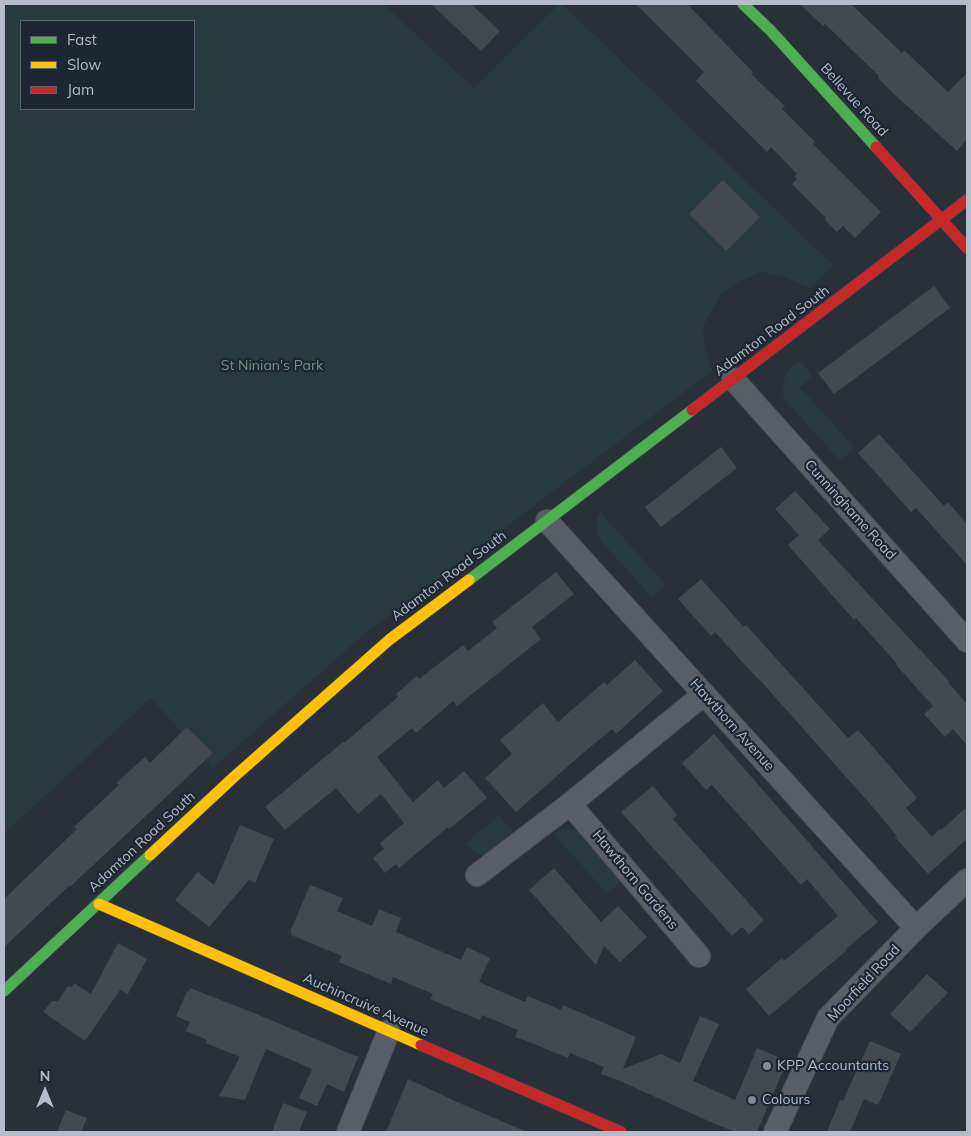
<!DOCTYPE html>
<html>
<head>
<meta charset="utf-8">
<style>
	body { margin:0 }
	#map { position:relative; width:971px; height:1136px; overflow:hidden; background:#2a3038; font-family:Mulish,sans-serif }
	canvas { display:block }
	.frame { position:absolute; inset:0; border:5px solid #b4bcc9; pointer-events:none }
	.legend { position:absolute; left:20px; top:20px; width:175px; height:90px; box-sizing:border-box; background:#1d2633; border:1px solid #59626f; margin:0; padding:6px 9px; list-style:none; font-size:15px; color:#b4bcc9 }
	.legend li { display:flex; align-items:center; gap:10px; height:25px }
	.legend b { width:25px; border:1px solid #59626f }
	.north { position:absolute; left:20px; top:1066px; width:50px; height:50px; -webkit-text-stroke:4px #1d2633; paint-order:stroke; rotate:0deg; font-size:14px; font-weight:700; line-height:20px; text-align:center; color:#b4bcc9 }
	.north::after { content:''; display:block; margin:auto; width:18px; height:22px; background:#b4bcc9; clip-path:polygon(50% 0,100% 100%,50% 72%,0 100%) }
</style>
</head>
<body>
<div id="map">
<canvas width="971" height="1136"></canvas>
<div class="frame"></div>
<ul class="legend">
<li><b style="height:6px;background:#4caf50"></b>Fast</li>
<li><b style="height:6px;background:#ffc107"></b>Slow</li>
<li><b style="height:6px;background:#c62828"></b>Jam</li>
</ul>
<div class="north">N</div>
</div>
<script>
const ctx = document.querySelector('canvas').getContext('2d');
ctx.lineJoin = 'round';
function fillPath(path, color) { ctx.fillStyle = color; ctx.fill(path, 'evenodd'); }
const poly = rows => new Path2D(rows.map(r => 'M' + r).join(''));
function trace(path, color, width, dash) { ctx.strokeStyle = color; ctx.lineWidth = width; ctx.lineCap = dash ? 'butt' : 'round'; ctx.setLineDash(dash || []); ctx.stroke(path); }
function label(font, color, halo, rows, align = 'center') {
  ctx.font = font + ' Mulish,sans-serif'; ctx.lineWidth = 4.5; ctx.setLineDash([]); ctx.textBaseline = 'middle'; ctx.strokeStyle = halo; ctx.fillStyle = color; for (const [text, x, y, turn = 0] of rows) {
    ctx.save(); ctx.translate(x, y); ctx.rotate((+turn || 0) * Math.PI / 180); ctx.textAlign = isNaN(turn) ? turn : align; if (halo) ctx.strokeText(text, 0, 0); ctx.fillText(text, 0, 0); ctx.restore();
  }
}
fillPath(poly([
	[4,4,383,4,474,88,559,4,562,4,834,266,809,288,784,277,761,272,741,281,722,293,704,325,703,337,712,371,362,636,213,768,151,698,4,834],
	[21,21,194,21,194,109,21,109],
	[800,360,813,377,800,387,855,448,840,461,785,400,782,392,786,372],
	[600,512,666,585,652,598,601,541,597,531,597,517],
	[499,815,516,835,491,855,481,855,473,851,466,843],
	[569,829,583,832,625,878,607,894,554,834,561,830]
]), '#273a3e');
fillPath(poly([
	[431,4,471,4,500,31,481,51],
	[636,4,687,4,753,72,751,74,785,106,782,109,815,142,813,144,881,212,855,238,843,226,837,232,824,219,826,218,792,184,797,179,794,176,797,174,771,147,767,152,696,81,704,72],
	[800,4,851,4,902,53,904,50,948,92,967,73,967,139,957,151,894,94,878,78,879,76,825,24,823,26],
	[723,180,760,217,726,251,689,214],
	[934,286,950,308,834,394,818,373],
	[879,434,944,506,948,502,967,524,967,565,916,508,911,512,858,453],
	[721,447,737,468,661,527,645,507],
	[795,491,830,529,818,540,949,681,948,682,967,704,967,745,953,729,945,737,924,714,933,706,896,665,897,664,856,618,854,620,788,545,799,535,775,509],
	[556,572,574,594,532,627,541,639,457,706,453,701,416,733,412,728,377,757,413,802,438,780,444,788,464,771,487,798,449,829,448,827,399,868,396,864,385,873,373,858,384,849,380,843,404,823,381,794,358,814,336,788,285,830,265,807,343,742,344,743,398,697,396,694,417,676,419,679,463,645,468,651,497,628,492,622],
	[701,579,744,627,746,625,848,738,858,730,888,764,917,798,906,808,932,837,940,829,941,830,967,807,967,839,928,874,895,837,897,836,871,805,758,678,758,679,715,632,711,636,678,599],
	[635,660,663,691,616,734,612,729,583,753,516,812,485,778,512,754,500,740,543,703,558,722,604,682,607,685],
	[187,727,213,753,71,886,70,885,4,947,4,899,77,829,74,827,119,785,116,783,145,757,150,763],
	[714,734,878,922,846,949,847,950,769,1016,746,989,782,958,784,961,838,916,807,879,801,885,712,785,706,790,682,763],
	[653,786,677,815,673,819,764,920,749,934,742,927,732,936,621,812],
	[240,825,274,839,255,883,249,880,209,927,175,900,198,872,214,885],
	[554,868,601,922,618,906,647,937,620,962,604,946,596,965,529,890],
	[310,885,343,898,337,911,372,926,379,909,401,918,396,932,461,960,467,947,490,958,479,982,525,1002,528,996,561,1010,563,1005,636,1037,623,1069,661,1054,680,1063,700,1016,719,1024,693,1081,735,1100,757,1048,787,1061,757,1132,736,1132,715,1124,618,1080,601,1074,604,1067,570,1053,568,1058,524,1040,515,1037,518,1030,482,1015,480,1020,446,1006,430,999,433,994,393,977,391,984,339,962,342,956,291,935,292,932,290,932],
	[118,943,147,959,128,994,120,990,85,1041,43,1012,52,1001,58,1001,68,986,72,987,74,983,91,994],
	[927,974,948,993,910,1032,890,1014],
	[190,988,254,1013,358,1057,344,1092,327,1084,317,1106,299,1098,312,1069,266,1049,245,1100,219,1096,240,1057,206,1043,207,1040,186,1031,190,1022,176,1016,187,991,189,992],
	[870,1041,901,1054,878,1105,864,1099,850,1132,827,1132,840,1100,843,1101],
	[408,1079,457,1102,527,1132,386,1132],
	[283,1103,307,1112,299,1132,272,1132],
	[66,1110,87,1118,81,1132,57,1132]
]), '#444950');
const street = poly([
	[733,379,967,641],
	[547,521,916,928],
	[570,804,699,956],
	[477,875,570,804,704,694],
	[348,1132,389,1031],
	[775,1132,828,1018,916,928,967,880]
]);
const fast = poly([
	[743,4,771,31,876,147],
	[469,580,692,410],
	[4,991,150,855]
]);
const slow = poly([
	[150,855,235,776,389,640,469,580],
	[99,904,421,1045]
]);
const jam = poly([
	[876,147,967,248],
	[692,410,967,200],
	[421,1045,621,1132]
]);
trace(street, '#484c53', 24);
trace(fast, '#484c53', 12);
trace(slow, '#484c53', 12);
trace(jam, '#484c53', 12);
trace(street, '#5a5e66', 22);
trace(fast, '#4caf50', 11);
trace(slow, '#ffc107', 11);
trace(jam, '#c62828', 11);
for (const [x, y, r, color] of [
	[767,1066,5,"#848b96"],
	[752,1100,5,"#848b96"]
]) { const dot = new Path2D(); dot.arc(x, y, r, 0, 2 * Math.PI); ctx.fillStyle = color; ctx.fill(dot); trace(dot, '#1d2633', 2); }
label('14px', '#b4bcc9', '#1d2633', [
	["Bellevue Road",854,100,48],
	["Adamton Road South",772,331,-37],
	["Cunninghame Road",850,510,48],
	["Adamton Road South",449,576,-37],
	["Hawthorn Avenue",732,725,48],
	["Adamton Road South",142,842,-43],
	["Hawthorn Gardens",635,880,50],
	["Moorfield Road",864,983,-47],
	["Auchincruive Avenue",366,1005,24]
]);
label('14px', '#6b9a76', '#1d2633', [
	["St Ninian's Park",272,366]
]);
label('14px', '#b4bcc9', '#1d2633', [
	["KPP Accountants",777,1066],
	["Colours",762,1100]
], 'left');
</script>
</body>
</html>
